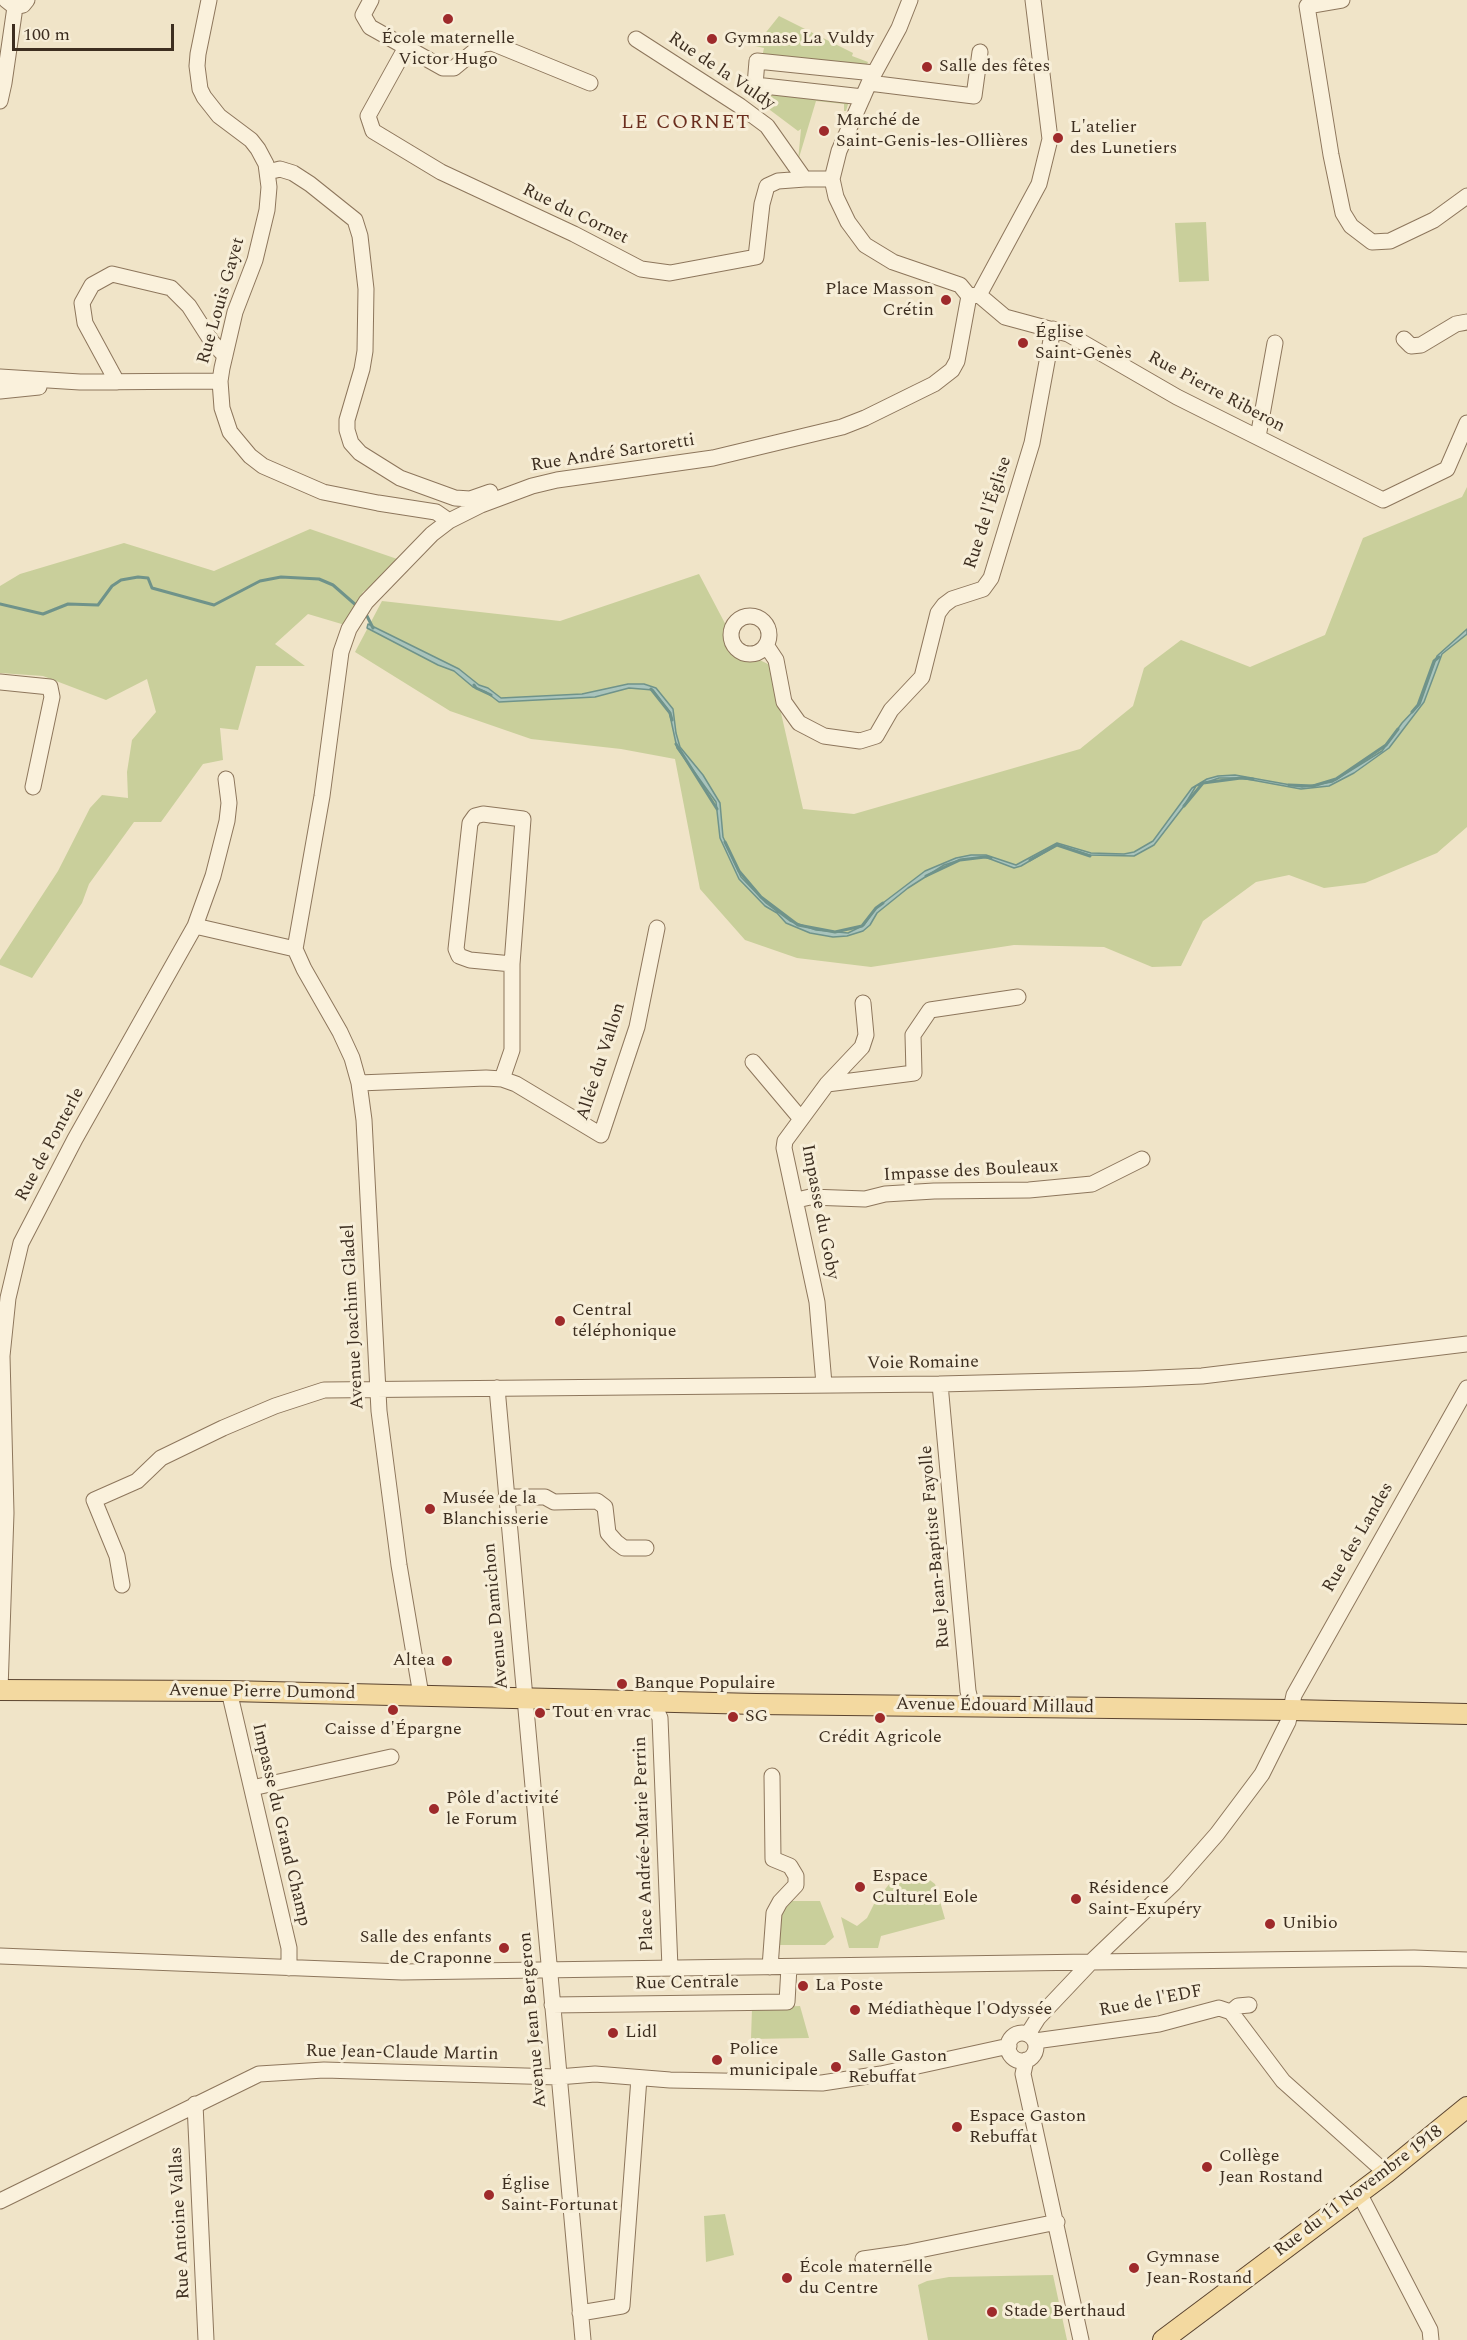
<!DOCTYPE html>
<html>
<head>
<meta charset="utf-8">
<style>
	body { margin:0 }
	#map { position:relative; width:1467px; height:2340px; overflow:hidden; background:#f0e4c8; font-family:Spectral,serif }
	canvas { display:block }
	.scale { position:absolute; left:12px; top:24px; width:162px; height:27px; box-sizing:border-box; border:3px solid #3d2e20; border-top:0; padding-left:8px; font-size:18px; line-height:21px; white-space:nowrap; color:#3d2e20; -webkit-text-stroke:4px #f7eed8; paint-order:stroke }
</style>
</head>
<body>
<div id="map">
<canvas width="1467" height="2340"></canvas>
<div class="scale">100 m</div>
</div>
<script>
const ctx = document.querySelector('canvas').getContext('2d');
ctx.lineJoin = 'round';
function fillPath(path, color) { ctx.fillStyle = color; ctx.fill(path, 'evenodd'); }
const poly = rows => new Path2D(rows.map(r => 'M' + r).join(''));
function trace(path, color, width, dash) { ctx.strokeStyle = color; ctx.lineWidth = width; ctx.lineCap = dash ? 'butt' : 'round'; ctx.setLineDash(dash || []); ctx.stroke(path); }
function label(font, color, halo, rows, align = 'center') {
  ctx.font = font + ' Spectral,serif'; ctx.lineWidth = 6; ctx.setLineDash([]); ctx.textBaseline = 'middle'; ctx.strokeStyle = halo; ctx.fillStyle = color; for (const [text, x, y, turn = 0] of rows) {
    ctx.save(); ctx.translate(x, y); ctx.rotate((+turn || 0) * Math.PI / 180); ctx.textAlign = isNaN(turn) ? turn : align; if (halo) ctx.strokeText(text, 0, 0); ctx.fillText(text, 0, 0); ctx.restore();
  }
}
fillPath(poly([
	[779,16,853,53,852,56,868,62,865,69,762,57,764,48,755,46],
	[752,91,849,101,846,111,844,111,844,104,816,101,798,161,801,129,798,131,750,95],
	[1206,222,1209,281,1179,282,1175,223],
	[1467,487,1467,827,1437,853,1365,883,1324,888,1289,875,1256,882,1203,921,1181,966,1152,967,1104,947,1014,945,871,967,797,958,745,940,700,889,675,759,621,749,531,739,450,711,355,652,382,601,560,621,699,574,739,650,770,665,803,809,854,814,1080,749,1133,706,1144,668,1181,640,1250,667,1325,635,1363,538,1462,497],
	[310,529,403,561,363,592,345,625,308,614,275,644,305,666,256,666,238,730,220,728,223,760,203,764,161,822,134,822,89,884,82,903,32,978,0,965,0,960,58,871,90,808,102,795,128,798,127,772,132,740,156,712,147,679,106,700,43,676,0,673,0,586,20,574,124,543,214,571],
	[913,1874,927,1878,935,1884,945,1919,881,1936,878,1948,849,1948,841,1917,857,1926,867,1918,875,1902,890,1883,903,1875],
	[785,1901,820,1901,834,1937,825,1945,774,1945,779,1915],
	[800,2006,809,2038,751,2039,752,2008],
	[725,2214,734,2255,706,2262,704,2216],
	[1053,2275,1067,2340,928,2340,918,2285,927,2281,949,2277]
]), '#c9cf9b');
const water = poly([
	[368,624,459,669,479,685,488,688,501,698,582,694,628,684,644,684,656,688,673,709,676,733,680,747,703,775,720,803,723,837,741,877,766,903,790,921,816,930,848,933,864,925,875,909,925,871,956,858,971,855,986,855,1016,865,1057,843,1091,853,1124,854,1134,852,1153,841,1192,788,1207,779,1218,776,1235,775,1302,787,1332,782,1382,751,1402,723,1420,704,1437,656,1467,629,1467,634,1442,654,1424,702,1389,748,1354,773,1329,786,1301,789,1241,778,1219,778,1196,786,1184,806,1154,845,1134,856,1089,855,1057,845,1021,866,1014,868,985,857,960,860,944,865,908,888,877,913,870,925,863,931,847,936,833,937,810,933,786,923,777,913,765,906,739,879,720,838,716,802,677,748,669,711,653,690,629,688,595,697,499,702,486,692,473,687,454,671,438,665,367,628,368,624]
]);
fillPath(water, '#a9c4bc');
trace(water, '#6f938a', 1.5);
trace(poly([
	[0,604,43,614,68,604,98,605,112,586,121,580,138,577,148,578,152,588,214,605,260,581,281,577,319,579,333,585,357,606],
	[365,612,373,628],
	[474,685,476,688,491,695],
	[651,689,670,713,672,720],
	[1412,712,1418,705,1434,661,1439,657],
	[676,744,717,809],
	[1289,785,1313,786,1336,779,1386,745,1398,729],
	[1184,806,1203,783,1241,778,1253,779],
	[725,842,739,871,761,897,798,925,835,932,862,926,876,908,883,903],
	[1030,860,1057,845,1090,856],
	[926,876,960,860,985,857,991,858]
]), '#6f938a', 3);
const minor = poly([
	[6,0,15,7,23,5,27,0],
	[209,0,198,54,197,66,200,89,204,97,219,116,251,140,258,149,266,164,269,187,267,210,255,260,235,312,222,368,220,381,222,408,230,432,250,456,263,466,323,492,378,503,436,512,449,521],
	[371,0,363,15,370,27,443,68,454,68,483,44,492,43,590,83],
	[910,0,899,28,869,83,839,151,832,179,836,197,848,222,865,245,893,262,960,285,969,296],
	[1342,0,1307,6,1331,155,1343,213,1351,226,1372,242,1390,241,1434,220,1467,196],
	[636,39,740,106,767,126,803,177,805,179,832,179],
	[405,49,368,116,373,131,441,172,574,234,641,269,670,273,756,257,762,204,767,186,778,181,805,179],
	[869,83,974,96,980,52],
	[0,84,4,83,15,7],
	[863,97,755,85,757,61,874,73],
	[0,101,4,83],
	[268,172,280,169,293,173,310,184,355,220,360,236,366,289,365,351,362,369,347,420,347,430,351,443,360,453,400,478,455,498,470,499,490,492],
	[979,295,1039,184,1050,139,1033,0],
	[969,296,979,295,1005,317,1068,334,1177,397,1383,500,1447,469,1467,423],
	[1404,339,1411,346,1421,345,1456,324,1467,322],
	[0,377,80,382,220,381],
	[117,382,85,323,82,303,92,285,112,274,171,288,189,306,212,342,225,356],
	[0,391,39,387],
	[1258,437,1275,343],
	'731 635a19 19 0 1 1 38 0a19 19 0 1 1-38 0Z',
	[766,645,776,660,784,702,799,723,824,736,860,741,876,736,891,710,922,677,938,613,944,605,952,599,983,589,991,578,1032,443,1053,329],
	[0,682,50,687,52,697,33,787],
	[195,926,295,949],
	[295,949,322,796,341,652,349,629,366,602,432,534,449,521,481,505,532,486,557,480,713,458,842,427,865,418,934,384,952,370,957,361,969,296],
	[295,949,304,969,340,1032,352,1058,359,1083,364,1120,379,1411,399,1565,421,1695],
	[753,1062,801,1119],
	[502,1079,512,1050,512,964,523,819,483,814,475,816,470,823,456,949,459,956,470,960,512,964],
	[359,1083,486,1078,502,1079,516,1084,601,1135,637,1027,657,928],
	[827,1084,914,1073,913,1035,930,1010,1018,997],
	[797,1200,810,1197,865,1199,885,1194,934,1191,1029,1190,1092,1184,1142,1159],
	[824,1384,817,1302,784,1148,785,1141,827,1084,862,1047,866,1035,863,1003],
	[940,1384,968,1691,972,1707],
	[497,1388,583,2340],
	[506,1497,545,1497,554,1502,597,1501,605,1507,608,1533,616,1542,624,1548,646,1548],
	[122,1585,117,1556,94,1500,137,1481,161,1458,223,1428,275,1406,324,1390,940,1384,1136,1379,1202,1376,1467,1344],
	[0,1690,6,1513,2,1356,8,1298,21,1243,75,1139,195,926,213,876,227,821,229,803,226,779],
	[229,1691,289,1948,289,1968],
	[652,1701,660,1718,670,1968],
	[252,1788,391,1757],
	[0,1956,402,1972,1091,1962,1414,1958,1467,1960],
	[770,1967,774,1913,780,1902,796,1885,796,1876,790,1866,773,1859,772,1776],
	[552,2005,787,2002,789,1967],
	[1231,2012,1238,2006,1249,2005],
	'1008 2047a14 14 0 1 1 28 0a14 14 0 1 1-28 0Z',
	[1028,2034,1038,2018,1091,1962,1174,1883,1217,1834,1262,1774,1288,1722,1294,1695,1467,1388],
	[1035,2041,1159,2024,1219,2008,1231,2012,1283,2081,1386,2173],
	[1026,2060,1023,2074,1081,2340],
	[195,2104,206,2340],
	[1359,2193,1430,2330,1431,2340],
	[0,2201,259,2074,324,2070,558,2077,595,2074,670,2080,822,2083,881,2074,1009,2046],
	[863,2259,905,2253,1057,2222],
	[580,2313,622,2306,639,2078]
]);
const major = poly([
	[0,1690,229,1691,756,1704,1290,1710,1467,1714],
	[1163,2340,1386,2173,1467,2107]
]);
trace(minor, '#8d765c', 17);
trace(major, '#5b4430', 22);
trace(minor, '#faf1dc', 15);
trace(major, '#f3d9a0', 20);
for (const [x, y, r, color] of [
	[448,19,6,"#9e2a2b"],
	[712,39,6,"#9e2a2b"],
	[927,67,6,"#9e2a2b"],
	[824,131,6,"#9e2a2b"],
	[1058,138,6,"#9e2a2b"],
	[946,300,6,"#9e2a2b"],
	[1023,343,6,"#9e2a2b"],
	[560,1321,6,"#9e2a2b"],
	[430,1509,6,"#9e2a2b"],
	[447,1661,6,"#9e2a2b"],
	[622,1684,6,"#9e2a2b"],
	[393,1710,6,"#9e2a2b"],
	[540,1713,6,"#9e2a2b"],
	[733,1717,6,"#9e2a2b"],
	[880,1718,6,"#9e2a2b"],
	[434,1809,6,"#9e2a2b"],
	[860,1887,6,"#9e2a2b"],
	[1076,1899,6,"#9e2a2b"],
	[1270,1924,6,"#9e2a2b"],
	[504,1948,6,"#9e2a2b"],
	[803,1986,6,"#9e2a2b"],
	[855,2010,6,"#9e2a2b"],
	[613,2033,6,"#9e2a2b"],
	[717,2060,6,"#9e2a2b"],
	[836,2067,6,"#9e2a2b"],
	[957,2127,6,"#9e2a2b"],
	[1207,2167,6,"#9e2a2b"],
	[489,2195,6,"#9e2a2b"],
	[1134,2268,6,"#9e2a2b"],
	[787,2278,6,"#9e2a2b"],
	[992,2312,6,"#9e2a2b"]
]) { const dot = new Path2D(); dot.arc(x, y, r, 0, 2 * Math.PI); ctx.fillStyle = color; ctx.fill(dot); trace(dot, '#f7eed8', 2); }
label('18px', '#3d2e20', '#f7eed8', [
	["École maternelle",448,39,"center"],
	["Victor Hugo",448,60,"center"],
	["Gymnase La Vuldy",724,39],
	["Salle des fêtes",939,67],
	["Marché de",836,121],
	["Saint-Genis-les-Ollières",836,142],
	["L'atelier",1070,128],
	["des Lunetiers",1070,149],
	["Place Masson",934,290,"right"],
	["Crétin",934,311,"right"],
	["Église",1035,333],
	["Saint-Genès",1035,354],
	["Central",572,1311],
	["téléphonique",572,1332],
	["Musée de la",442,1499],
	["Blanchisserie",442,1520],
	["Altea",435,1661,"right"],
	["Banque Populaire",634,1684],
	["Tout en vrac",552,1713],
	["SG",745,1717],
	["Caisse d'Épargne",393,1730,"center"],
	["Crédit Agricole",880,1738,"center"],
	["Pôle d'activité",446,1799],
	["le Forum",446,1820],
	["Espace",872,1877],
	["Culturel Eole",872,1898],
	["Résidence",1088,1889],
	["Saint-Exupéry",1088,1910],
	["Unibio",1282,1924],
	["Salle des enfants",492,1938,"right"],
	["de Craponne",492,1959,"right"],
	["La Poste",815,1986],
	["Médiathèque l'Odyssée",867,2010],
	["Lidl",625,2033],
	["Police",729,2050],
	["municipale",729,2071],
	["Salle Gaston",848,2057],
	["Rebuffat",848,2078],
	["Espace Gaston",969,2117],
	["Rebuffat",969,2138],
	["Collège",1219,2157],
	["Jean Rostand",1219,2178],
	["Église",501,2185],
	["Saint-Fortunat",501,2206],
	["Gymnase",1146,2258],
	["Jean-Rostand",1146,2279],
	["École maternelle",799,2268],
	["du Centre",799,2289],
	["Stade Berthaud",1004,2312]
], 'left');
label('18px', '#3d2e20', '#f7eed8', [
	["Rue de la Vuldy",721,72,34],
	["Rue du Cornet",575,215,26],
	["Rue Louis Gayet",222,301,-74],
	["Rue Pierre Riberon",1216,393,28],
	["Rue André Sartoretti",613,454,-9],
	["Rue de l'Église",989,513,-72],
	["Allée du Vallon",602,1062,-72],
	["Rue de Ponterle",51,1145,-62],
	["Impasse des Bouleaux",971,1172,-3],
	["Impasse du Goby",819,1212,79],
	["Avenue Joachim Gladel",354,1317,-93],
	["Voie Romaine",923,1364,-1],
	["Rue des Landes",1359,1538,-60],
	["Rue Jean-Baptiste Fayolle",936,1547,-95],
	["Avenue Damichon",497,1616,-95],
	["Avenue Pierre Dumond",262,1693,1],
	["Avenue Édouard Millaud",995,1707,1],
	["Impasse du Grand Champ",280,1825,77],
	["Place Andrée-Marie Perrin",645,1844,-92],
	["Rue Centrale",687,1984,-1],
	["Rue de l'EDF",1151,2002,-11],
	["Avenue Jean Bergeron",534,2020,-95],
	["Rue Jean-Claude Martin",402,2054,1],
	["Rue du 11 Novembre 1918",1359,2192,-37],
	["Rue Antoine Vallas",181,2223,-93]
]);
ctx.letterSpacing = '1.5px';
label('20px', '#6b2e1e', '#f7eed8', [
	["LE CORNET",686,124]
]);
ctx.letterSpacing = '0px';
</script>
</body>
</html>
